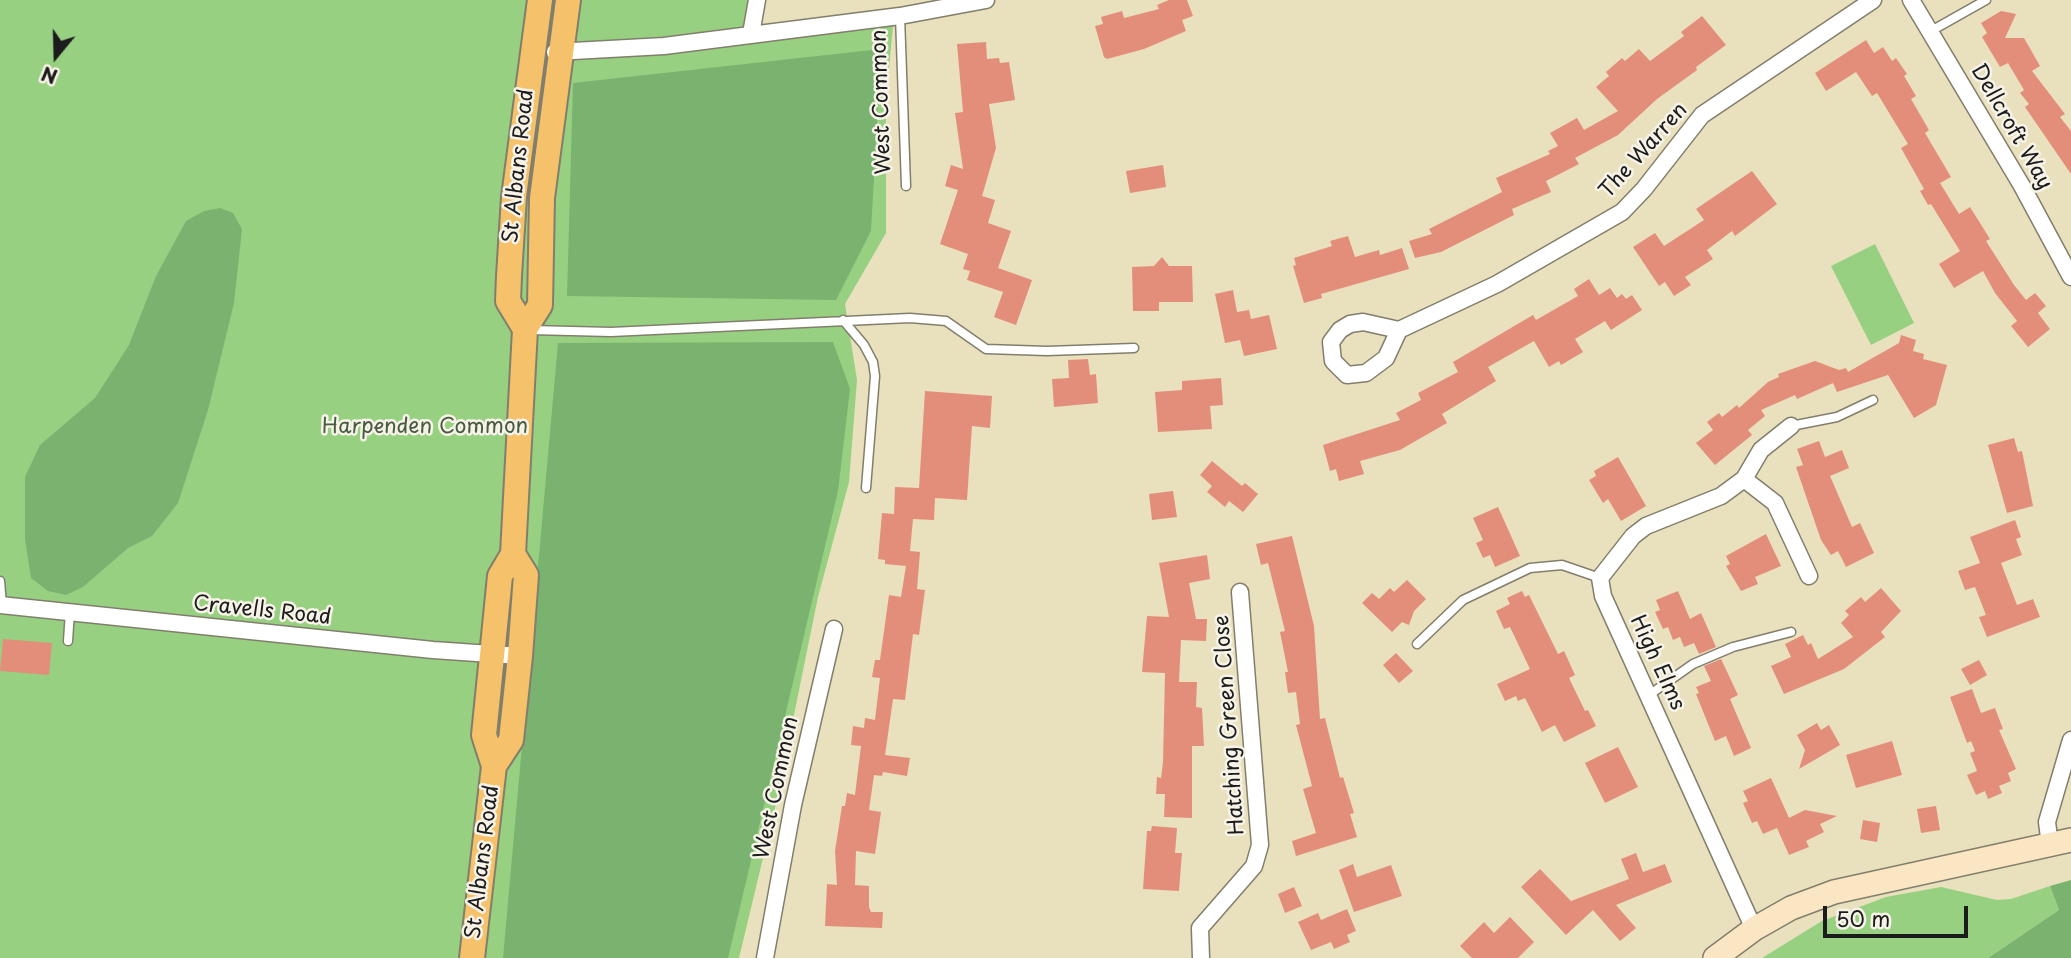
<!DOCTYPE html>
<html>
<head>
<meta charset="utf-8">
<style>
	body { margin:0 }
	#map { position:relative; width:2071px; height:958px; overflow:hidden; background:#e9e0bd; font-family:"Playpen Sans",sans-serif }
	canvas { display:block }
	.north { position:absolute; left:21px; top:21px; width:70px; height:70px; -webkit-text-stroke:5px #f7f3e8; paint-order:stroke; rotate:199deg; font-size:19px; font-weight:700; line-height:28px; text-align:center; color:#1c1c1c }
	.north::after { content:''; display:block; margin:auto; width:24px; height:32px; background:#1c1c1c; clip-path:polygon(50% 0,100% 100%,50% 72%,0 100%) }
	.scale { position:absolute; left:1823px; top:906px; width:145px; height:32px; box-sizing:border-box; border:4px solid #1c1c1c; border-top:0; padding-left:9px; font-size:21px; line-height:24px; white-space:nowrap; color:#1c1c1c; -webkit-text-stroke:5px #f7f3e8; paint-order:stroke }
</style>
</head>
<body>
<div id="map">
<canvas width="2071" height="958"></canvas>
<div class="north">N</div>
<div class="scale">50 m</div>
</div>
<script>
const ctx = document.querySelector('canvas').getContext('2d');
ctx.lineJoin = 'round';
function fillPath(path, color) { ctx.fillStyle = color; ctx.fill(path, 'evenodd'); }
const poly = rows => new Path2D(rows.map(r => 'M' + r).join(''));
function trace(path, color, width, dash) { ctx.strokeStyle = color; ctx.lineWidth = width; ctx.lineCap = dash ? 'butt' : 'round'; ctx.setLineDash(dash || []); ctx.stroke(path); }
function label(font, color, halo, rows, align = 'center') {
  ctx.font = font + ' "Playpen Sans",sans-serif'; ctx.lineWidth = 5; ctx.setLineDash([]); ctx.textBaseline = 'middle'; ctx.strokeStyle = halo; ctx.fillStyle = color; for (const [text, x, y, turn = 0] of rows) {
    ctx.save(); ctx.translate(x, y); ctx.rotate((+turn || 0) * Math.PI / 180); ctx.textAlign = isNaN(turn) ? turn : align; if (halo) ctx.strokeText(text, 0, 0); ctx.fillText(text, 0, 0); ctx.restore();
  }
}
fillPath(poly([
	[0,0,759,0,755,28,894,15,886,101,886,233,845,304,857,380,849,482,818,597,775,808,739,958,0,958],
	[1875,244,1914,323,1871,345,1831,266],
	[2050,886,2059,910,1988,958,1762,958,1822,921,1886,897,1941,887,1997,900,2011,899]
]), '#98d082');
fillPath(poly([
	[881,49,871,231,836,300,567,296,573,83],
	[220,208,233,213,242,229,234,303,208,410,178,503,152,536,128,548,83,587,66,595,48,591,31,578,25,539,25,477,40,445,95,398,129,345,156,276,186,221,204,211],
	[833,342,850,389,838,491,728,958,503,958,558,343],
	[2071,880,2071,958,1988,958,2059,910,2050,886]
]), '#7ab270');
fillPath(poly([
	[1169,0,1187,0,1193,16,1182,20,1186,31,1144,49,1107,59,1104,57,1095,26,1103,24,1101,17,1122,11,1124,18,1159,9,1157,5],
	[2001,11,2016,14,2005,38,2024,38,2040,66,2032,71,2065,114,2060,117,2071,131,2071,174,2025,107,2029,104,2020,93,2024,90,2008,63,2000,67,1982,37,1987,33,1981,23],
	[1702,16,1726,45,1696,67,1697,70,1657,99,1618,135,1575,158,1579,164,1546,181,1551,192,1512,209,1514,215,1441,252,1415,258,1409,241,1432,234,1429,229,1502,192,1496,178,1550,154,1548,151,1558,146,1550,133,1577,118,1584,130,1618,111,1596,87,1609,76,1606,72,1622,58,1625,61,1639,49,1650,61,1684,36,1681,32],
	[1866,40,1874,53,1883,47,1892,61,1896,58,1907,74,1904,76,1916,96,1911,99,1929,130,1925,133,1951,177,1940,183,1959,214,1970,207,1990,239,1986,241,2014,285,2026,300,2035,293,2046,306,2038,313,2050,329,2028,347,2011,326,2017,321,1995,293,1983,271,1954,288,1939,264,1960,251,1931,204,1928,205,1920,191,1924,189,1901,148,1908,144,1877,93,1872,96,1856,72,1826,91,1815,73],
	[986,42,987,59,999,58,1000,63,1009,62,1015,100,989,104,996,148,982,196,995,200,988,223,1011,231,998,268,1032,280,1016,325,994,317,1003,292,967,280,970,271,963,269,968,254,940,244,958,190,945,186,951,165,963,169,955,113,963,112,957,44],
	[1163,165,1166,187,1130,193,1126,171],
	[1752,171,1777,204,1735,236,1732,231,1707,250,1713,259,1685,277,1691,285,1674,296,1665,282,1659,286,1633,247,1655,233,1664,246,1704,220,1696,209],
	[1348,236,1355,257,1379,250,1380,255,1402,248,1409,269,1321,294,1322,298,1304,303,1293,266,1296,265,1294,258,1332,246,1330,241],
	[1162,257,1169,266,1192,266,1193,302,1159,302,1159,311,1133,311,1132,267,1154,266],
	[1589,279,1599,295,1610,288,1617,298,1622,294,1626,299,1632,295,1642,310,1611,330,1605,321,1575,339,1583,352,1561,365,1559,361,1549,367,1534,341,1488,367,1496,381,1442,414,1447,423,1400,450,1360,461,1364,474,1339,481,1336,469,1330,471,1323,445,1400,420,1396,413,1421,400,1418,393,1458,372,1453,362,1533,315,1536,320,1578,296,1574,289],
	[1233,290,1237,312,1249,310,1251,319,1269,315,1277,349,1244,356,1240,340,1225,343,1215,294],
	[1901,335,1916,340,1913,351,1924,354,1923,359,1947,365,1936,405,1914,418,1888,375,1837,392,1833,383,1797,399,1795,395,1761,410,1765,416,1748,430,1752,435,1715,465,1696,443,1713,430,1707,422,1719,413,1722,417,1737,405,1739,408,1768,382,1779,377,1778,374,1815,361,1839,370,1846,368,1848,372,1899,343],
	[1088,359,1090,375,1096,374,1098,403,1054,407,1052,379,1069,378,1068,360],
	[1221,378,1223,405,1210,406,1212,429,1158,432,1155,392,1182,390,1182,381],
	[925,391,992,396,990,428,972,426,967,500,935,498,934,520,913,519,910,551,920,552,917,589,925,590,919,635,913,634,905,700,893,699,885,755,910,758,907,776,883,772,882,776,874,775,869,810,881,812,875,854,856,851,855,885,869,886,869,907,871,912,883,912,882,928,825,926,827,884,837,885,835,851,842,806,845,806,847,793,855,795,861,746,851,745,853,726,864,728,865,718,875,720,880,678,872,677,875,660,880,660,889,595,901,597,906,566,885,564,885,560,878,559,882,513,894,514,895,487,919,488],
	[2014,438,2018,452,2022,451,2033,506,2007,513,1988,445],
	[1819,441,1825,457,1842,450,1849,468,1830,476,1852,527,1860,523,1874,553,1846,567,1838,551,1831,555,1821,540,1796,467,1803,465,1797,449],
	[1618,457,1646,506,1621,521,1608,499,1603,503,1589,480,1596,476,1594,471],
	[1212,461,1242,486,1245,483,1258,494,1243,512,1229,501,1225,507,1207,492,1212,486,1200,475],
	[1173,491,1177,517,1152,520,1149,494],
	[1498,507,1520,556,1495,567,1490,555,1483,558,1476,543,1483,540,1473,518],
	[2015,520,2021,537,2016,539,2022,555,2001,563,2017,605,2033,599,2040,617,1987,637,1979,617,1986,615,1975,587,1965,590,1958,571,1980,563,1970,537],
	[1766,534,1781,566,1755,577,1758,584,1741,591,1726,566,1730,564,1726,556],
	[1292,536,1314,626,1320,719,1325,718,1340,778,1343,777,1354,813,1350,814,1357,837,1296,856,1292,841,1316,833,1303,789,1312,786,1296,725,1300,724,1296,692,1288,693,1285,672,1288,672,1280,632,1285,631,1268,563,1261,565,1256,544],
	[1207,555,1210,579,1189,583,1196,619,1207,619,1206,641,1181,640,1179,682,1197,682,1196,707,1202,708,1204,746,1192,746,1192,818,1164,817,1165,794,1156,794,1157,777,1161,778,1163,762,1165,673,1142,672,1147,616,1169,617,1159,563],
	[1407,580,1426,599,1414,611,1409,625,1402,622,1392,632,1362,603,1372,593,1379,599,1390,588,1394,592],
	[1881,588,1901,611,1881,632,1885,637,1844,669,1784,694,1771,666,1791,657,1785,644,1803,635,1808,645,1811,643,1818,659,1853,637,1841,623,1849,615,1845,611,1861,597,1865,602],
	[1522,591,1525,597,1529,595,1558,654,1564,651,1575,675,1569,678,1585,711,1588,710,1596,726,1564,742,1555,725,1542,732,1525,698,1518,701,1516,696,1505,701,1497,684,1530,669,1510,627,1504,629,1496,611,1510,604,1507,598],
	[1678,591,1690,619,1701,613,1716,647,1699,654,1694,643,1684,647,1680,637,1673,640,1668,627,1663,629,1655,612,1660,610,1656,600],
	[3,639,52,643,49,675,0,671],
	[1396,653,1413,671,1399,683,1383,665],
	[1721,659,1738,695,1730,699,1751,748,1734,756,1726,736,1715,741,1696,694,1699,693,1696,687,1711,681,1704,666],
	[1979,660,1987,675,1970,685,1961,669],
	[1972,689,1981,713,1995,708,2003,729,1999,730,2016,769,2008,773,2011,781,1999,786,2002,793,1988,799,1985,791,1976,795,1967,775,1977,771,1970,753,1975,751,1971,741,1967,743,1950,697],
	[1817,723,1821,730,1829,725,1840,745,1799,769,1805,750,1797,735],
	[1892,741,1902,775,1856,788,1846,755],
	[1618,747,1638,787,1605,803,1585,763],
	[1771,778,1789,818,1805,810,1837,816,1820,824,1824,832,1806,841,1809,847,1789,855,1777,828,1763,834,1757,821,1752,823,1743,803,1748,801,1743,791],
	[1936,806,1940,830,1921,833,1917,809],
	[1863,820,1880,823,1877,842,1860,839],
	[1152,826,1177,828,1175,853,1182,853,1179,891,1143,889,1147,831,1151,831],
	[1636,853,1643,872,1665,864,1672,882,1616,905,1636,928,1620,941,1593,910,1566,935,1521,887,1540,869,1571,901,1629,879,1621,859],
	[1353,864,1357,877,1391,865,1402,896,1354,912,1339,870],
	[1294,887,1302,906,1285,913,1278,894],
	[1347,909,1356,931,1347,935,1350,942,1334,949,1331,942,1311,950,1298,922,1318,913,1321,920],
	[1510,917,1534,942,1518,958,1472,958,1460,946,1484,922,1494,933]
]), '#e38e7b');
const service = poly([
	[900,16,906,186],
	[1931,31,1986,0],
	[843,320,864,345,873,362,875,376,866,488],
	[531,330,611,332,910,318,946,321,986,349,1047,351,1134,348],
	[1791,426,1837,417,1873,400],
	[0,581,2,605],
	[68,641,70,611],
	[1417,644,1463,600,1530,568,1562,565,1600,578],
	[1649,695,1693,664,1733,647,1791,632]
]);
const minor = poly([
	[1911,0,2022,186,2071,277],
	[751,34,757,0],
	[555,52,664,46,900,16,986,0],
	[1399,330,1363,322,1350,324,1340,330,1331,342,1333,361,1347,375,1366,373,1386,358,1399,330,1497,284,1622,212,1644,189,1702,115,1873,0],
	[1744,479,1775,503,1809,576],
	[0,605,433,650,520,656],
	[2050,845,2047,822,2071,740],
	[1754,929,1603,596,1600,578,1633,536,1646,526,1721,496,1744,479,1761,450,1791,426],
	[765,958,793,805,834,629],
	[1201,958,1200,928,1254,866,1260,845,1240,592]
]);
const secondary = poly([
	[1715,958,1754,929,1791,908,1834,892,2071,840]
]);
const primary = poly([
	[525,329,508,301,509,276,514,197,540,0],
	[494,766,511,740,520,656,526,575,513,554],
	[472,958,494,766,484,735,492,656,500,576,513,554,525,329,540,305,542,198,568,0]
]);
trace(service, '#827e6c', 11);
trace(minor, '#827e6c', 19);
trace(secondary, '#827e6c', 26);
trace(primary, '#827e6c', 28);
trace(service, '#fff', 8);
trace(minor, '#fff', 16);
trace(secondary, '#fbe6c4', 23);
trace(primary, '#f5c16b', 24);
label('21px', '#1c1c1c', '#f7f3e8', [
	["West Common",882,102,-92],
	["Dellcroft Way",2011,127,60],
	["The Warren",1644,151,-48],
	["St Albans Road",519,166,-84],
	["Cravells Road",262,611,6],
	["High Elms",1657,663,65],
	["Hatching Green Close",1230,725,-94],
	["West Common",777,788,-78],
	["St Albans Road",483,862,-83]
]);
label('21px', '#475b40', '#f7f3e8', [
	["Harpenden Common",425,427]
]);
</script>
</body>
</html>
